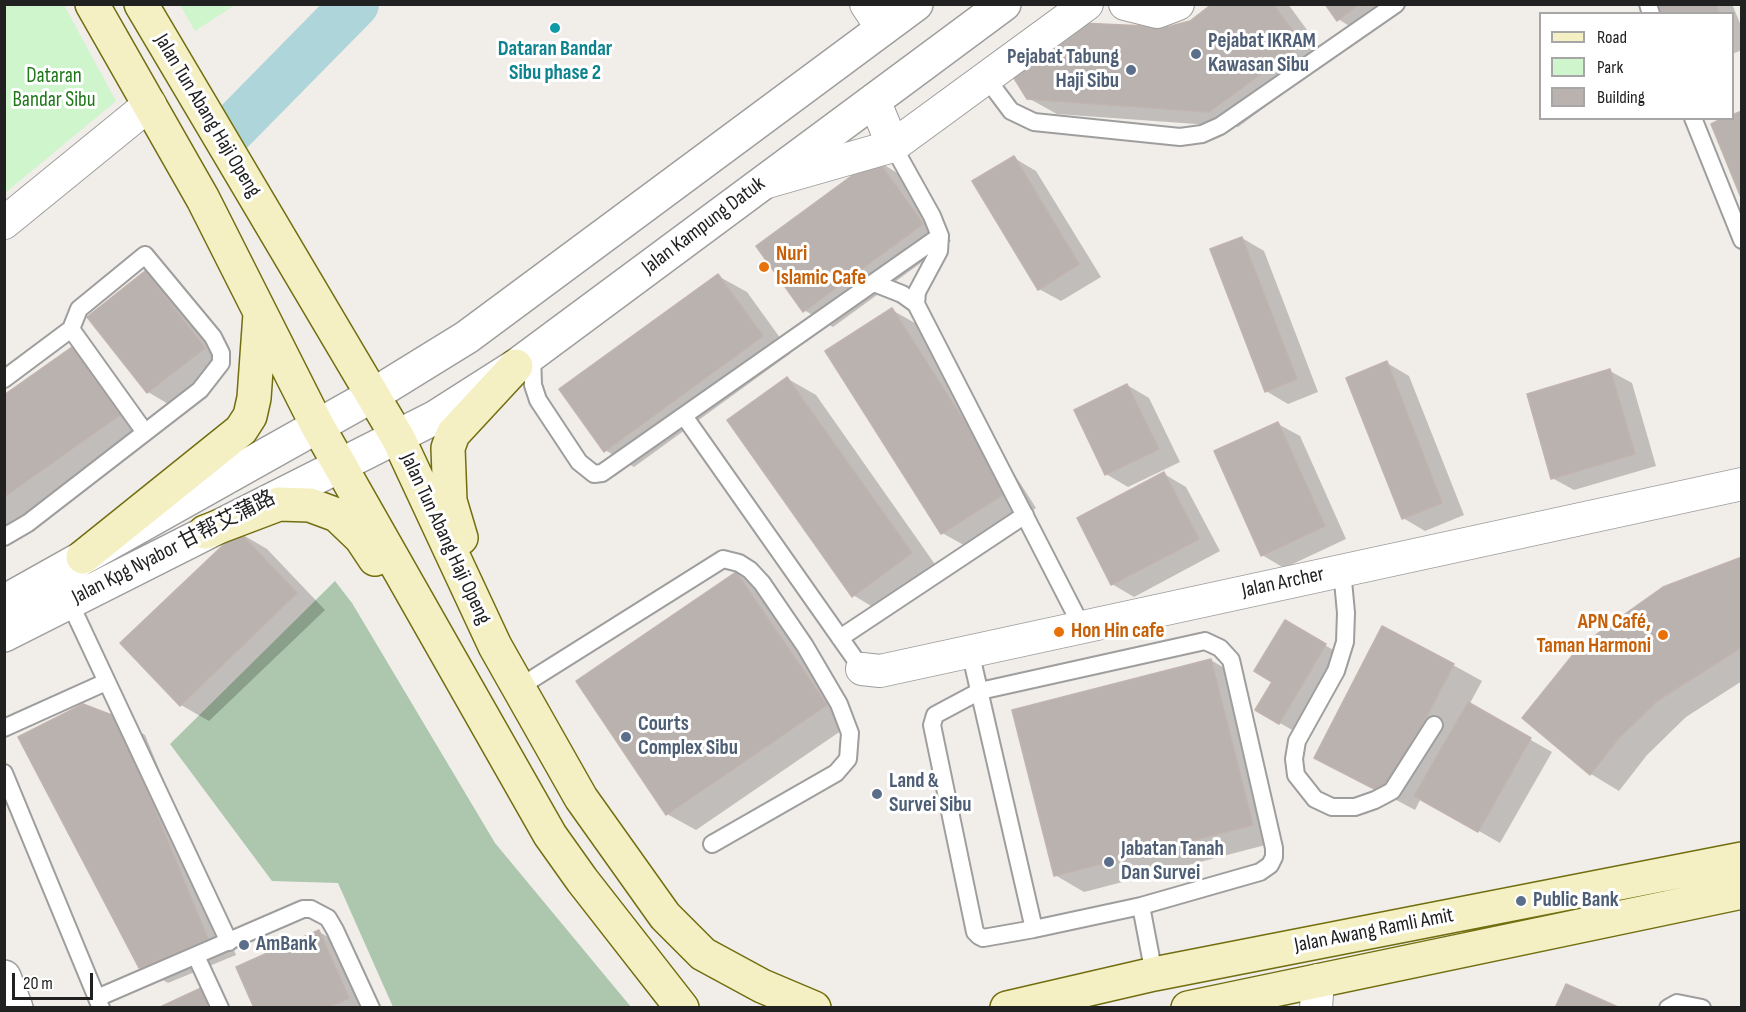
<!DOCTYPE html>
<html>
<head>
<meta charset="utf-8">
<style>
	body { margin:0 }
	#map { position:relative; width:1746px; height:1012px; overflow:hidden; background:#f1ede9; font-family:"Sofia Sans Condensed",sans-serif }
	canvas { display:block }
	.frame { position:absolute; inset:0; border:6px solid #212121; pointer-events:none }
	.legend { position:absolute; left:1539px; top:12px; width:195px; height:108px; box-sizing:border-box; background:#fff; border:2px solid #a6a6a6; margin:0; padding:8px 10px; list-style:none; font-size:18px; color:#212121 }
	.legend li { display:flex; align-items:center; gap:12px; height:30px }
	.legend b { width:30px; border:2px solid #a6a6a6 }
	.scale { position:absolute; left:12px; top:973px; width:81px; height:27px; box-sizing:border-box; border:3px solid #212121; border-top:0; padding-left:8px; font-size:18px; line-height:21px; white-space:nowrap; color:#212121; -webkit-text-stroke:4px #fff; paint-order:stroke }
</style>
</head>
<body>
<div id="map">
<canvas width="1746" height="1012"></canvas>
<div class="frame"></div>
<ul class="legend">
<li><b style="height:8px;background:#f4f0c3"></b>Road</li>
<li><b style="height:16px;background:#cef5cc"></b>Park</li>
<li><b style="height:16px;background:#bab2af"></b>Building</li>
</ul>
<div class="scale">20 m</div>
</div>
<script>
const ctx = document.querySelector('canvas').getContext('2d');
ctx.lineJoin = 'round';
function fillPath(path, color) { ctx.fillStyle = color; ctx.fill(path, 'evenodd'); }
const poly = rows => new Path2D(rows.map(r => 'M' + r).join(''));
function trace(path, color, width, dash) { ctx.strokeStyle = color; ctx.lineWidth = width; ctx.lineCap = dash ? 'butt' : 'round'; ctx.setLineDash(dash || []); ctx.stroke(path); }
function label(font, color, halo, rows, align = 'center') {
  ctx.font = font + ' "Sofia Sans Condensed","Noto Sans SC",sans-serif'; ctx.lineWidth = 6; ctx.setLineDash([]); ctx.textBaseline = 'middle'; ctx.strokeStyle = halo; ctx.fillStyle = color; for (const [text, x, y, turn = 0] of rows) {
    ctx.save(); ctx.translate(x, y); ctx.rotate((+turn || 0) * Math.PI / 180); ctx.textAlign = isNaN(turn) ? turn : align; if (halo) ctx.strokeText(text, 0, 0); ctx.fillText(text, 0, 0); ctx.restore();
  }
}
fillPath(poly([
	[335,581,352,603,495,843,631,1007,393,1007,338,883,272,881,170,744]
]), '#acc7ad');
fillPath(poly([
	[5,4,64,5,116,101,5,193],
	[180,5,235,5,195,31]
]), '#cef5cc');
fillPath(poly([
	[1215,4,1288,4,1329,60,1238,127,1057,114,1028,98,1168,29,1190,23],
	[1327,4,1409,4,1366,36,1338,19],
	[1659,4,1732,4,1742,28,1742,50,1732,54,1732,14,1663,14],
	[1014,158,1036,171,1101,277,1061,301,1039,289],
	[876,160,904,177,951,241,833,327,804,310],
	[1242,238,1264,251,1318,392,1288,404,1266,391],
	[145,273,167,286,226,361,170,405,148,392],
	[718,276,747,292,791,353,634,467,605,450],
	[892,310,920,326,1036,508,971,549,942,533],
	[72,349,100,365,147,432,4,533,4,397],
	[1387,363,1409,376,1464,515,1425,531,1403,518],
	[1610,371,1632,383,1656,466,1574,490,1552,478],
	[788,379,816,395,939,570,881,612,853,595],
	[1127,385,1149,398,1180,462,1128,487,1106,474],
	[1278,424,1300,436,1346,539,1284,568,1262,555],
	[1164,474,1186,487,1220,551,1134,597,1112,584],
	[238,532,267,549,325,610,209,721,181,705],
	[1742,558,1742,681,1686,717,1647,755,1619,791,1591,774,1525,718],
	[736,573,765,590,854,722,696,830,667,814],
	[1285,622,1347,658,1301,735,1257,710,1274,682],
	[1211,660,1239,677,1281,841,1084,892,1055,875],
	[1453,665,1482,681,1469,705,1552,752,1500,843,1421,798,1415,810,1316,757],
	[116,718,145,735,236,955,168,983,140,967],
	[319,932,341,944,369,1008,256,1008],
	[201,990,230,1008,161,1008]
]), '#0003');
trace(poly([
	[231,130,355,4]
]), '#aed6da', 48);
const building = poly([
	[1212,4,1273,4,1302,44,1209,112,1027,99,1009,70,1080,23,1167,27,1190,21,1212,4],
	[1325,4,1359,4,1337,21,1325,4],
	[1658,4,1716,4,1719,14,1661,14,1658,4],
	[1742,111,1742,200,1711,124,1723,118,1732,118,1732,115,1742,111],
	[1014,156,1079,264,1038,290,972,181,1014,156],
	[876,158,923,224,803,312,756,246,876,158],
	[1242,237,1297,379,1265,392,1210,249,1242,237],
	[145,271,205,348,147,393,87,317,145,271],
	[718,274,763,336,604,452,559,389,718,274],
	[892,308,1009,491,941,534,825,351,892,308],
	[72,347,120,415,4,497,4,395,72,347],
	[1387,361,1442,503,1402,519,1346,378,1387,361],
	[1610,369,1635,454,1551,479,1527,394,1610,369],
	[787,377,912,553,852,597,727,420,787,377],
	[1127,384,1159,449,1105,475,1074,410,1127,384],
	[1278,422,1325,526,1261,556,1214,451,1278,422],
	[1164,472,1199,539,1111,585,1077,518,1164,472],
	[238,531,297,593,180,706,120,643,238,531],
	[1742,557,1742,647,1657,701,1619,738,1590,775,1522,718,1580,646,1663,587,1742,557],
	[736,572,827,705,666,815,576,681,736,572],
	[1285,620,1326,644,1279,724,1255,710,1272,682,1254,671,1285,620],
	[1382,626,1454,664,1386,795,1314,758,1382,626],
	[1211,659,1253,825,1054,876,1012,710,1211,659],
	[1468,702,1531,738,1478,832,1414,796,1468,702],
	[83,704,117,717,208,939,139,968,18,737,83,704],
	[319,930,349,998,327,1008,254,1008,236,967,319,930],
	[1566,984,1618,1007,1555,1008,1566,984],
	[201,988,209,1008,158,1008,201,988]
]);
fillPath(building, '#bab2af');
trace(building, '#c1b3ad', 1.5);
const service = poly([
	[1648,4,1651,14],
	[987,79,1011,111,1034,122,1180,137,1202,134,1220,126,1396,4],
	[1693,118,1742,240],
	[893,146,932,216,940,236,939,251,917,292,916,304,1082,627],
	[874,283,902,294,916,304],
	[71,329,144,431],
	[532,355,533,385,538,400,579,462,594,474,602,473,940,236],
	[4,379,71,329,79,309,145,255,213,337,221,353,221,363,200,390,28,523,4,537],
	[684,416,862,669],
	[1342,570,1346,613,1345,642,1336,671,1297,741,1294,759,1296,775,1315,799,1332,807,1355,807,1375,800,1392,791,1434,725],
	[69,601,229,942],
	[840,638,1025,515],
	[1205,641,1220,648,1231,660,1274,848,1274,857,1270,865,1260,872,1141,906,1034,929,983,938,979,936,975,932,932,725,935,715,980,691,1205,641],
	[970,651,1034,929],
	[518,688,723,559,739,563,750,570,762,583,805,646,839,704,850,733,848,759,836,773,712,844],
	[4,728,106,682],
	[4,773,101,1008],
	[1141,906,1154,974],
	[196,956,220,1008],
	[97,998,303,909,311,909,328,918,335,930,371,1008],
	[1668,1008,1677,1003,1702,1008]
]);
const minor = poly([
	[866,4,882,28],
	[1125,4,1157,12,1178,4],
	[874,100,893,146],
	[767,182,893,146,1087,4],
	[4,223,150,104],
	[862,669,880,671,1742,484],
	[1316,1008,1318,980]
]);
const tertiary = poly([
	[4,602,373,395,467,337,916,4],
	[4,635,436,417,516,366,1004,4],
	[4,977,16,1008]
]);
const secondary = poly([
	[92,4,203,199,317,425,550,835,582,880,682,1008],
	[141,4,398,438,495,646,581,798,665,916,703,954,762,986,814,1008],
	[205,532,279,504,310,505,337,515,361,538,375,559],
	[461,538,450,501,448,448,453,434,516,366],
	[83,557,241,430,250,416,254,398,260,314],
	[1007,1008,1154,974,1742,859],
	[1188,1008,1742,892]
]);
trace(service, '#9e9e9e', 20);
trace(minor, '#9e9e9e', 34);
trace(tertiary, '#9e9e9e', 36);
trace(secondary, '#716e10', 36);
trace(service, '#fff', 16);
trace(minor, '#fff', 32);
trace(tertiary, '#fff', 33);
trace(secondary, '#f4f0c3', 33);
for (const [x, y, r, color] of [
	[555,28,6,"#0f9aa8"],
	[1196,54,6,"#5c6f8a"],
	[1131,70,6,"#5c6f8a"],
	[764,267,6,"#e8710a"],
	[1059,632,6,"#e8710a"],
	[1663,635,6,"#e8710a"],
	[626,737,6,"#5c6f8a"],
	[877,794,6,"#5c6f8a"],
	[1109,862,6,"#5c6f8a"],
	[1521,901,6,"#5c6f8a"],
	[244,945,6,"#5c6f8a"]
]) { const dot = new Path2D(); dot.arc(x, y, r, 0, 2 * Math.PI); ctx.fillStyle = color; ctx.fill(dot); trace(dot, '#fff', 2); }
label('bold 21px', '#4e5e75', '#fff', [
	["Pejabat IKRAM",1208,42],
	["Kawasan Sibu",1208,66],
	["Pejabat Tabung",1119,58,"right"],
	["Haji Sibu",1119,82,"right"],
	["Courts",638,725],
	["Complex Sibu",638,749],
	["Land &",889,782],
	["Survei Sibu",889,806],
	["Jabatan Tanah",1121,850],
	["Dan Survei",1121,874],
	["Public Bank",1533,901],
	["AmBank",256,945]
], 'left');
label('bold 21px', '#0d838f', '#fff', [
	["Dataran Bandar",555,50],
	["Sibu phase 2",555,74]
]);
label('21px', '#1d7817', '#fff', [
	["Dataran",54,77],
	["Bandar Sibu",54,101]
]);
label('21px', '#212121', '#fff', [
	["Jalan Tun Abang Haji Openg",207,116,59],
	["Jalan Kampung Datuk",704,226,-37],
	["Jalan Tun Abang Haji Openg",445,539,65],
	["Jalan Kpg Nyabor 甘帮艾蒲路",174,548,-27],
	["Jalan Archer",1283,583,-12],
	["Jalan Awang Ramli Amit",1374,931,-11]
]);
label('bold 21px', '#c56008', '#fff', [
	["Nuri",776,255],
	["Islamic Cafe",776,279],
	["APN Café,",1651,623,"right"],
	["Taman Harmoni",1651,647,"right"],
	["Hon Hin cafe",1071,632]
], 'left');
</script>
</body>
</html>
